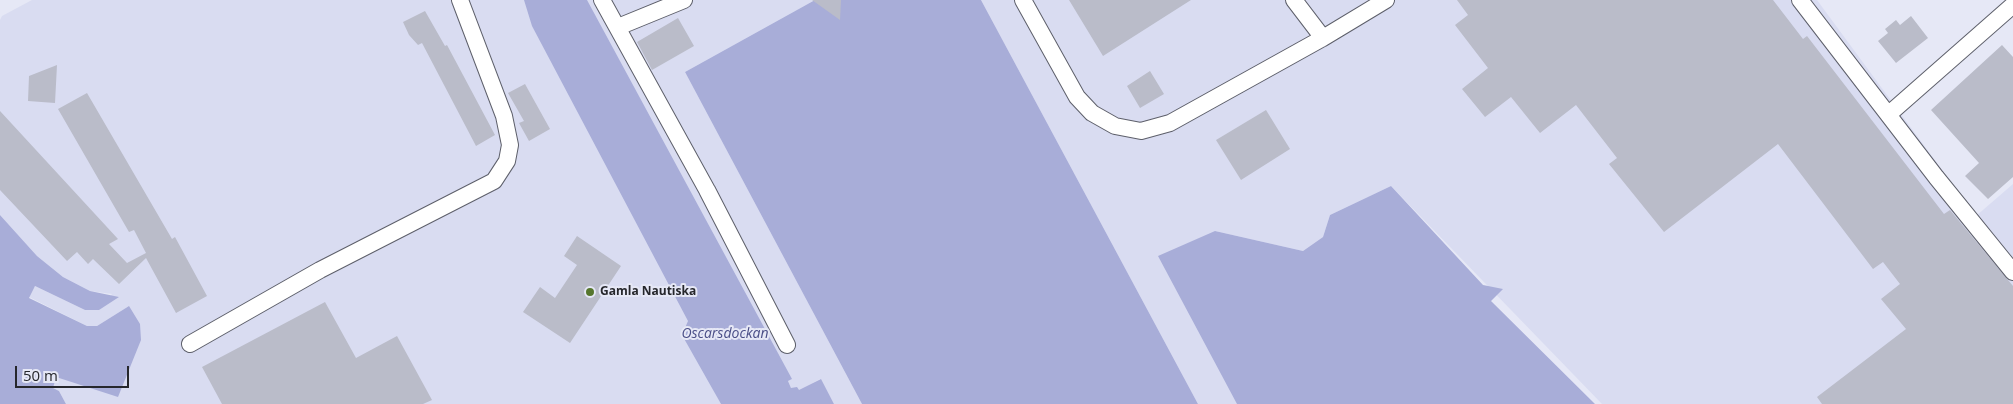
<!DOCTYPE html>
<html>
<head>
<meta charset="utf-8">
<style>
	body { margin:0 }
	#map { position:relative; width:2013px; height:404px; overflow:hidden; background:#e6e8f6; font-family:"Open Sans",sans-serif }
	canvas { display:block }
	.scale { position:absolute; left:15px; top:366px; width:114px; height:22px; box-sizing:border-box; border:2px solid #26272c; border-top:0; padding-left:6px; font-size:15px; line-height:18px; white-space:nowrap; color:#26272c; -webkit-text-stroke:4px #e6e8f6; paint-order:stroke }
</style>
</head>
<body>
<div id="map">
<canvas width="2013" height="404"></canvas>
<div class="scale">50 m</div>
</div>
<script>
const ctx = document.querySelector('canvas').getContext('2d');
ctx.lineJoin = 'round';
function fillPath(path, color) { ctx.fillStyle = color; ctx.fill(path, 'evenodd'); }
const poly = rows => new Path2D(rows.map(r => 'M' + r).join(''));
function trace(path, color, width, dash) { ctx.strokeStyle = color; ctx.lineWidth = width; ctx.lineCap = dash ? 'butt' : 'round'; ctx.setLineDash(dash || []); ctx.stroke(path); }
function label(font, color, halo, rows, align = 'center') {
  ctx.font = font + ' "Open Sans",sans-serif'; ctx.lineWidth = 4; ctx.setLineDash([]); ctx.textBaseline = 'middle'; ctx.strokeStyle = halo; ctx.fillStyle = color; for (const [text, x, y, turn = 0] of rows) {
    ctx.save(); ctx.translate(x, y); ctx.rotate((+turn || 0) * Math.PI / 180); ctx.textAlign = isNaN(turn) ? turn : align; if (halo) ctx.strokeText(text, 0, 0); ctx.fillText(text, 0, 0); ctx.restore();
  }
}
fillPath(poly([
	[32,0,815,0,685,72,862,404,834,404,820,379,799,391,791,388,788,381,792,379,712,387,721,404,66,404,59,391,52,388,56,377,129,306,97,326,87,326,29,297,35,286,85,310,99,310,112,294,90,291,63,277,37,256,0,215,0,20,2,16],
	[981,0,1817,0,1976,216,2013,184,2013,404,1602,404,1391,186,1330,215,1323,237,1303,251,1215,231,1237,404,1198,404]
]), '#d9dcf1');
fillPath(poly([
	[524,0,587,0,792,379,788,381,791,388,797,387,799,390,821,379,834,404,721,404,682,335,688,321,532,26],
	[815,0,981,0,1198,404,862,404,685,72],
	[1391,186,1483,285,1503,289,1491,301,1595,404,1237,404,1158,256,1215,231,1303,251,1323,237,1330,215],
	[0,215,37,256,63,277,90,291,119,297,99,310,85,310,35,286,29,298,87,326,97,326,129,306,140,324,141,340,118,397,56,377,53,388,59,391,66,404,0,404]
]), '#a8add8');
fillPath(poly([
	[812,0,841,0,840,20],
	[1069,0,1191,0,1103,56],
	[1457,0,1773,0,1803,39,1807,36,1944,214,1950,210,2013,286,2013,404,1822,404,1817,397,1906,329,1881,299,1900,284,1883,262,1873,269,1778,144,1664,232,1609,164,1617,158,1576,105,1540,133,1511,97,1485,117,1462,89,1488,68,1455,25,1468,15],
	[425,11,445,46,447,45,495,135,476,146,422,43,418,45,409,35,403,22],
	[1911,16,1928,38,1896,63,1878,41,1888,33,1885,29,1896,20,1900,25],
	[678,18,694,46,652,70,637,42],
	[2002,45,2013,57,2013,177,1988,199,1965,176,1979,163,1931,110],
	[57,65,55,103,28,101,29,76],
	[1150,71,1164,94,1140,108,1127,86],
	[525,84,550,129,529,141,519,123,524,121,508,93],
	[87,93,172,239,175,237,207,296,176,313,146,258,119,284,93,259,88,264,77,252,67,261,0,190,0,111,118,239,109,244,127,263,146,253,134,230,129,232,58,109],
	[1266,110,1290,149,1241,180,1216,140],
	[577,236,621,266,570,343,523,312,540,287,555,298,577,265,564,256],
	[325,302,356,358,397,336,432,400,423,404,222,404,202,367]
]), '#babcc9');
const minor = poly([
	[602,0,707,190,787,345],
	[1023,0,1077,97,1092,113,1115,126,1141,131,1170,123,1323,38,1386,0],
	[1294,0,1323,38],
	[1800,0,1936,177,2013,272],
	[618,27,684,0],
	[1889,114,2013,5],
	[190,344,320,270,494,181,507,161,510,145,504,116,460,0]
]);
trace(minor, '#5d5f6a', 18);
trace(minor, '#fff', 16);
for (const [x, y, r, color] of [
	[590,292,5,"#56762d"]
]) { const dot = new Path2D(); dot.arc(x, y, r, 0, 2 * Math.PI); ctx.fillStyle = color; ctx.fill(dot); trace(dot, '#e6e8f6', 2); }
label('bold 12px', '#26272c', '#e6e8f6', [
	["Gamla Nautiska",600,292]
], 'left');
label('italic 14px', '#4a4e87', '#e6e8f6', [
	["Oscarsdockan",725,334]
]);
</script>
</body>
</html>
